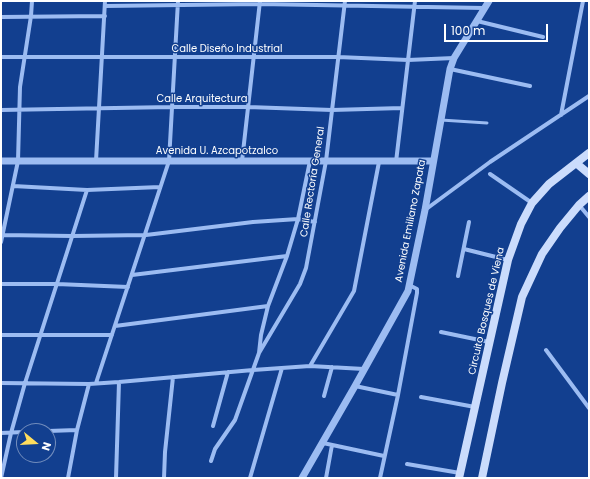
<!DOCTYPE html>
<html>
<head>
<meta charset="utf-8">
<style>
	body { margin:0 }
	#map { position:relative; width:590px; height:479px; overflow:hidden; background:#123f8f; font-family:Poppins,sans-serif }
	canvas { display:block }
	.frame { position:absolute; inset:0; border:2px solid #fff; pointer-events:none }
	.north { position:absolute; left:16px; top:423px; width:40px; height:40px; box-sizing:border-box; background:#123f8f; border:1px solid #718cbc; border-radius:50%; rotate:108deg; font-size:11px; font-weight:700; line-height:16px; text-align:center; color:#fff }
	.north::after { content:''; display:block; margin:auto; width:14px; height:18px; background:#ffdd5d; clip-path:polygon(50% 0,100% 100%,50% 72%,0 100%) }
	.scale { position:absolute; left:444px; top:24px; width:104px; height:18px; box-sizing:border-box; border:2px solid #fff; border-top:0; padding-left:5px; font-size:12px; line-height:14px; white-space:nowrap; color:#fff; -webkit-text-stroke:3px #123f8f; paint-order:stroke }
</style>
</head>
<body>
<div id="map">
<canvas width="590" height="479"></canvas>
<div class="frame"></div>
<div class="north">N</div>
<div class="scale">100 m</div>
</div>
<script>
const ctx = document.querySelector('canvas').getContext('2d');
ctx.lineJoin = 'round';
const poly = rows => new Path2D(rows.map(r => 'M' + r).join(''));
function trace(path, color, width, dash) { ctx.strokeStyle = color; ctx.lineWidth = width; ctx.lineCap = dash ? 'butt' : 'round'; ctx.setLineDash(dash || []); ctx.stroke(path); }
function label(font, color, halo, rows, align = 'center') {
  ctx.font = font + ' Poppins,sans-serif'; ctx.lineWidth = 3; ctx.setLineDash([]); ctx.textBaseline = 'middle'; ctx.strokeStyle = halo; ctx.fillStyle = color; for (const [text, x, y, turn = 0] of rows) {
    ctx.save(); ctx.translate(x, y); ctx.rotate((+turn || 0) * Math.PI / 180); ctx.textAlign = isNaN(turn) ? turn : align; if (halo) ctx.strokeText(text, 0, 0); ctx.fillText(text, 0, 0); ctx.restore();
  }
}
trace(poly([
	[441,120,487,123]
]), '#9cbcf2', 3);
trace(poly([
	[105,6,260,4,484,8],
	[1,17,105,16],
	[477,21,543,37],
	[1,57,338,57,408,60,454,58],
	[450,69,530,86],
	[1,110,172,107,248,107,332,110,402,108],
	[561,115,583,1],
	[96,161,105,1],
	[242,161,260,1],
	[396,162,415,1],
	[490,174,532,203],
	[13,186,87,190,160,187],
	[579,205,589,217],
	[425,210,490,162,589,96],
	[2,235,72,236,146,235,253,222,298,219,315,222],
	[1,242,18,161,20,87,31,16,32,1],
	[464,249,508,260],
	[132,275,287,256],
	[458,276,469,222],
	[1,284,57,284,128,287],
	[115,326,268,306],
	[441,332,489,342],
	[1,335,112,335],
	[546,350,589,408],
	[259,353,300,284,306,268,326,161,345,1],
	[310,366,354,291,379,162],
	[1,383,89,384,119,382,253,370,310,366,364,369],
	[96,383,169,161,178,1],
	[355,386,398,395],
	[324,396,332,367],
	[421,397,475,407],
	[213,426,228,372],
	[48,431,77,430],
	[1,433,24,432],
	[323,443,384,456],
	[211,461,215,449,235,420,259,353,261,335,268,306,287,256,298,219,310,161],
	[407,464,460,473],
	[1,478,11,433,25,383,87,190],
	[68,478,77,430,89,384],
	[116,478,119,382],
	[164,478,165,452,173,377],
	[250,478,282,368],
	[326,478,332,445],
	[380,478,398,395,417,293,417,289,409,285]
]), '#9cbcf2', 4);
trace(poly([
	[1,161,433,161],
	[302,478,355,386,408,291,425,210,450,69,454,58,489,1]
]), '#9cbcf2', 7);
trace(poly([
	[576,163,589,174],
	[459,478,508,260,521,224,532,203,549,184,589,153],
	[482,478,502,383,522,297,542,254,560,228,579,205,589,196]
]), '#cbdcfc', 8);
label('10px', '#fff', '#123f8f', [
	["Calle Diseño Industrial",227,49],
	["Calle Arquitectura",202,99],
	["Avenida U. Azcapotzalco",217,151],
	["Calle Rectoría General",313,182,-81],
	["Avenida Emiliano Zapata",411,221,-79],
	["Circuito Bosques de Viena",487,311,-77]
]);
</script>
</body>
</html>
